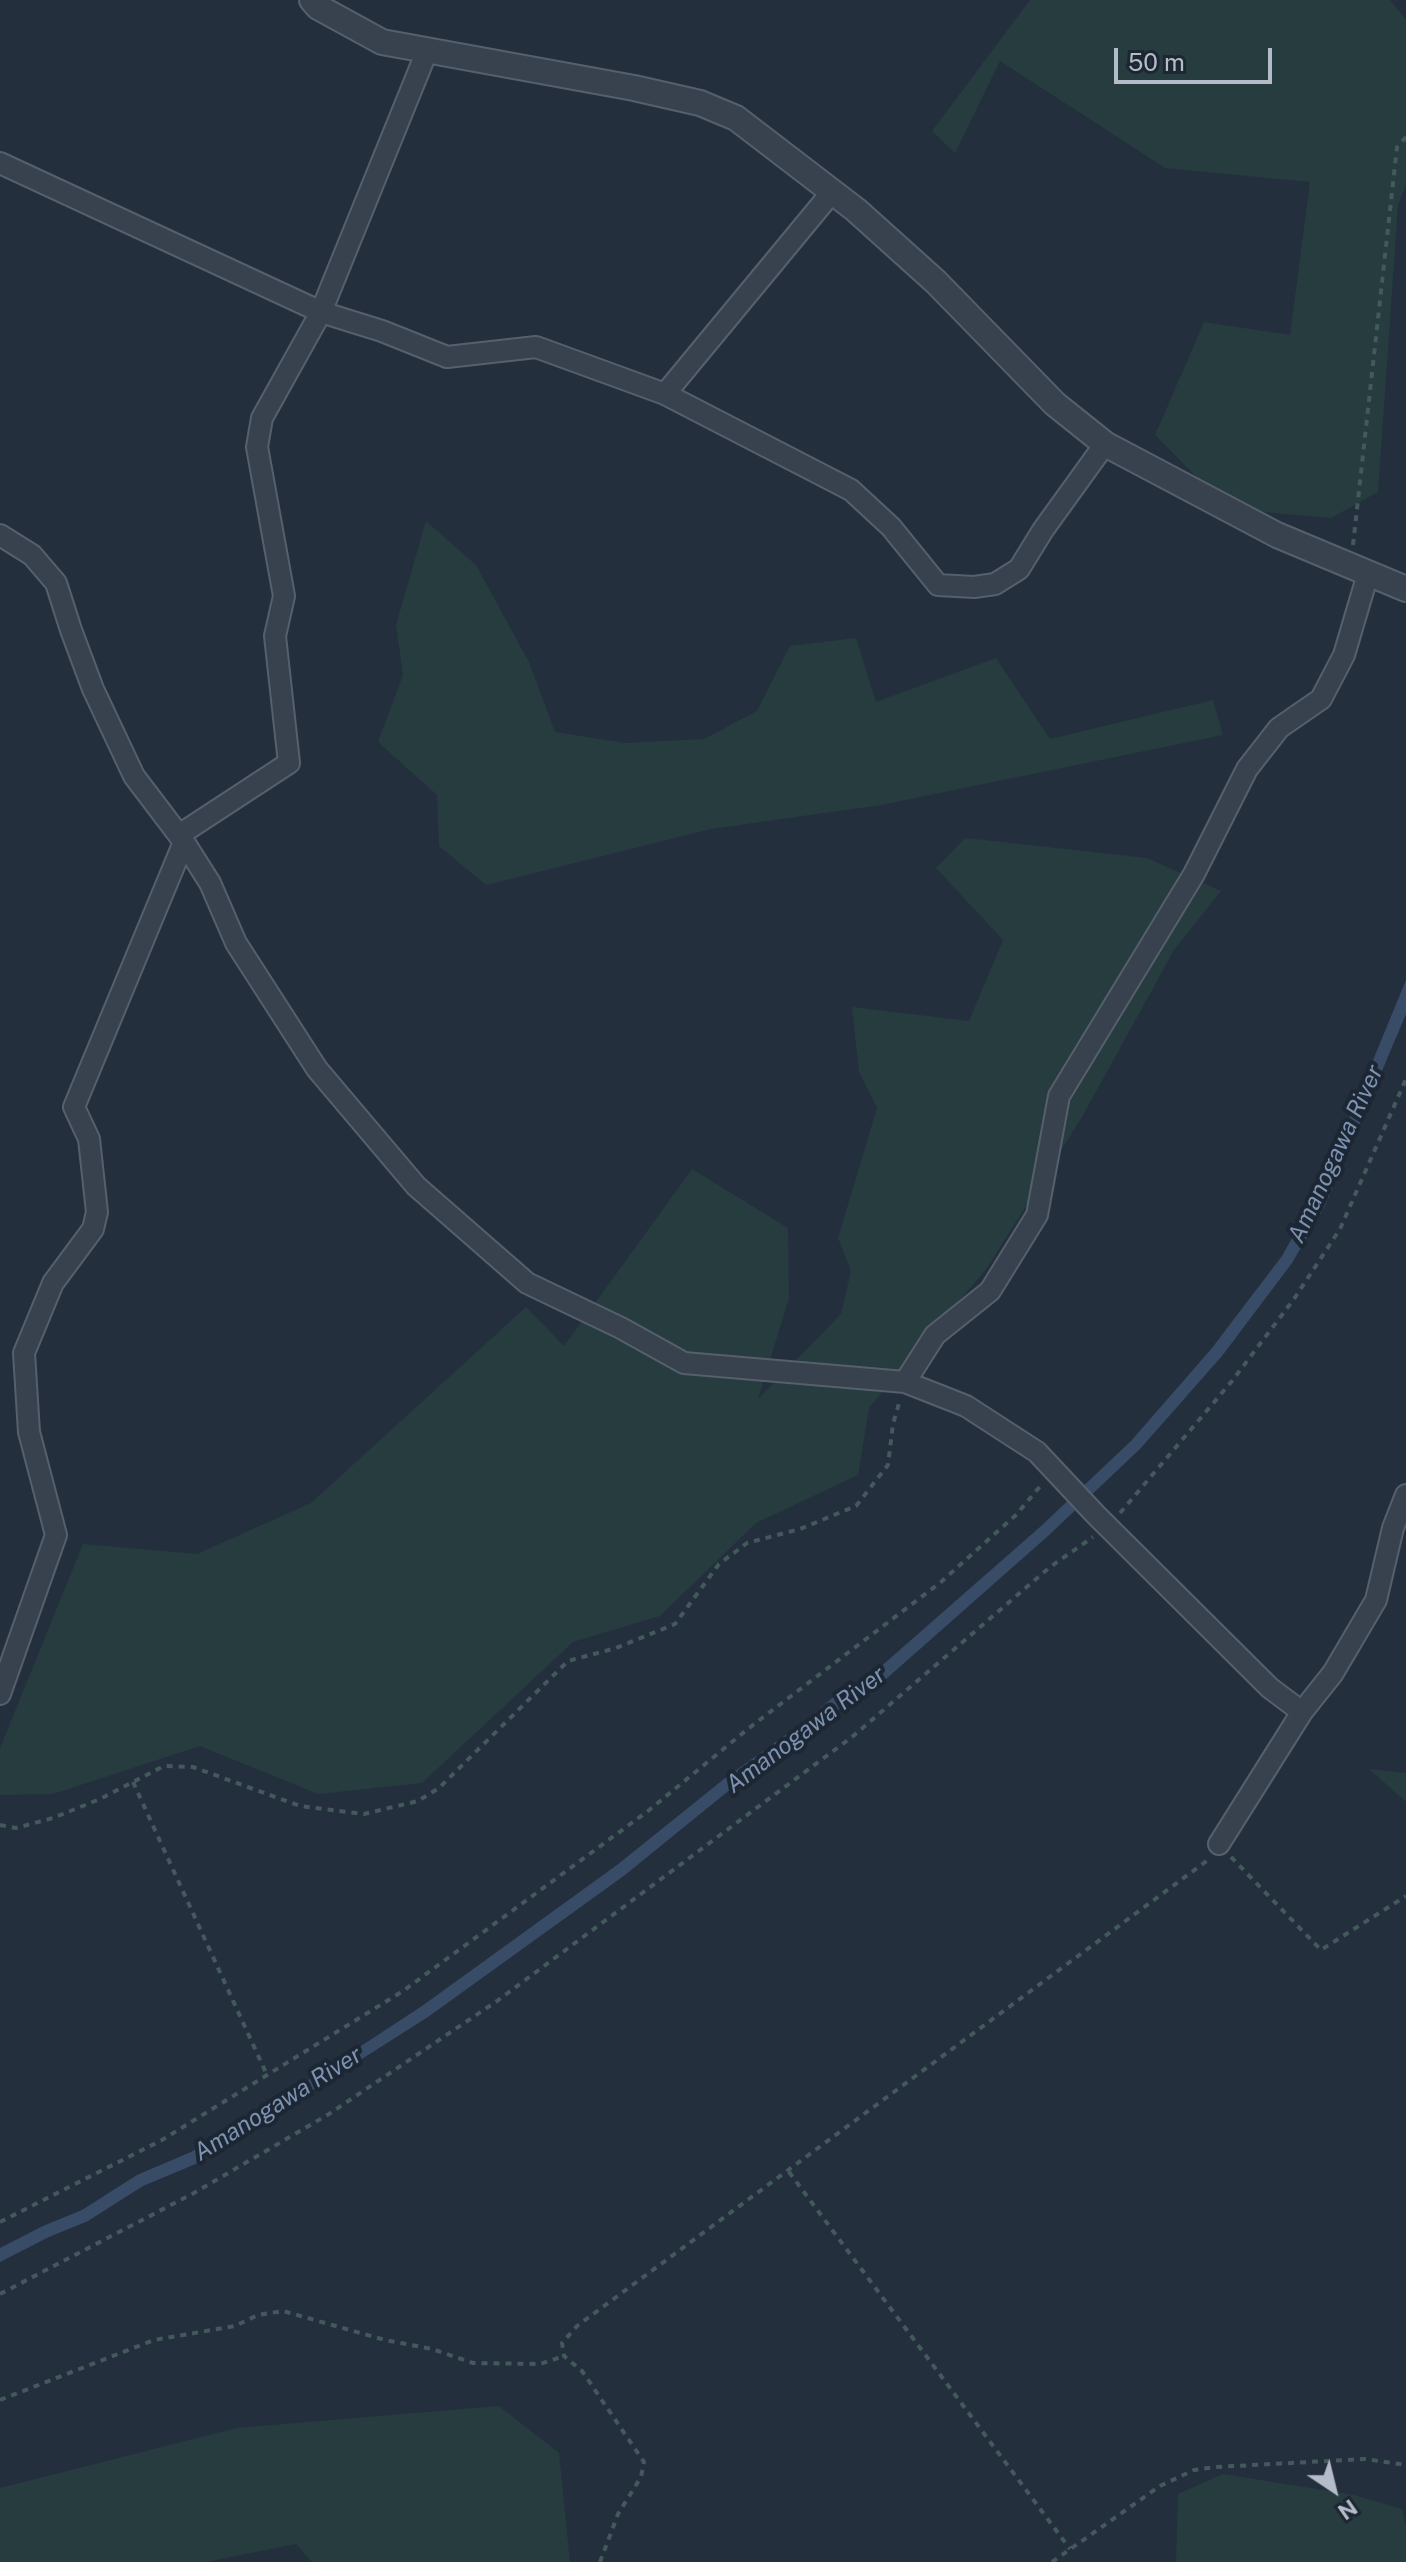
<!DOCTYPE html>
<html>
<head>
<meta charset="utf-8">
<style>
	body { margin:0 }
	#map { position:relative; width:1406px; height:2562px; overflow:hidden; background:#242f3e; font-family:"Public Sans",sans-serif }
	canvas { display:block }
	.north { position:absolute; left:1294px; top:2450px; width:80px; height:80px; -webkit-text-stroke:6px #1d2633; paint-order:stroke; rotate:145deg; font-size:22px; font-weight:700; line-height:32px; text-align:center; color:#b4bcc9 }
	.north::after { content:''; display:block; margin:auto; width:28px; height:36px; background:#b4bcc9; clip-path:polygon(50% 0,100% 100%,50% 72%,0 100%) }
	.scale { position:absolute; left:1114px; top:48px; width:158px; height:36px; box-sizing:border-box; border:4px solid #b4bcc9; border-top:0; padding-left:10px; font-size:24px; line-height:28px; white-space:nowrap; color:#b4bcc9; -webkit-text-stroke:6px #1d2633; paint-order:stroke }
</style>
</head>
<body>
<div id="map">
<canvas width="1406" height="2562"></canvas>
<div class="north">N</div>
<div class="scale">50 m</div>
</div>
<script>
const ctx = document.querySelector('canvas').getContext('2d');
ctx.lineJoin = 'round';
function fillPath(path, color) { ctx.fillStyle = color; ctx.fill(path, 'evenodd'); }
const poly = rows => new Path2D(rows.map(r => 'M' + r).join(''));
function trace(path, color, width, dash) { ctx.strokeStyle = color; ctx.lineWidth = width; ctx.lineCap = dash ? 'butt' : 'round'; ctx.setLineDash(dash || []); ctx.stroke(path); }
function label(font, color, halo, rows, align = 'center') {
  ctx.font = font + ' "Public Sans",sans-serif'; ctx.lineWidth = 8; ctx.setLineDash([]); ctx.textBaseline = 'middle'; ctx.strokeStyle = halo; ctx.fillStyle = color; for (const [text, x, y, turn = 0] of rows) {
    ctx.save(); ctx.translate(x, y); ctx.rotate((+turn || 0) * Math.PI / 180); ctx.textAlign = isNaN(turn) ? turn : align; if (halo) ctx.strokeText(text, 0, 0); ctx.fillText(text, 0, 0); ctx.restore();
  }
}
fillPath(poly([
	[1030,0,1390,0,1406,20,1406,185,1398,205,1378,492,1331,518,1228,509,1155,435,1204,322,1290,335,1310,182,1165,168,1000,61,955,153,932,131],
	[426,521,476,565,529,662,555,732,625,743,704,739,757,711,790,646,856,638,876,702,996,658,1050,739,1213,700,1223,735,881,805,711,829,486,885,439,846,437,795,378,742,403,675,396,625],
	[965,838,1147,858,1221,891,1174,950,1082,1117,987,1268,869,1408,858,1475,756,1523,660,1616,573,1642,422,1783,318,1794,200,1746,53,1794,0,1795,0,1748,83,1544,197,1554,311,1503,526,1307,564,1346,692,1169,788,1228,789,1298,758,1399,841,1314,851,1271,838,1238,877,1108,859,1072,852,1007,969,1021,1003,940,936,868],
	[1369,1769,1406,1773,1406,1802],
	[499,2406,559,2453,570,2562,312,2562,296,2544,206,2562,0,2562,0,2488,237,2428],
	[1223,2474,1354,2495,1402,2509,1406,2526,1406,2562,1176,2562,1178,2494]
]), '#263c3f');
fillPath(poly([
	[1406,980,1406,1014,1324,1208,1292,1263,1222,1356,1140,1449,1048,1536,886,1679,844,1705,807,1736,732,1788,625,1875,428,2017,198,2163,143,2186,88,2221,49,2237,0,2262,0,2248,43,2226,82,2210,137,2175,191,2152,326,2069,422,2006,617,1865,724,1779,798,1726,836,1695,878,1669,1040,1527,1131,1441,1212,1348,1282,1256,1311,1204,1341,1138]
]), '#394c67');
const minor = poly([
	[0,163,321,312,382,331,447,357,536,347,665,394,832,192],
	[665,394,851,490,891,527,938,585,974,587,995,584,1019,569,1043,530,1105,444],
	[0,535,32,555,56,583,71,630,93,689,134,776,184,842,210,883,236,943,317,1069,416,1186,527,1283,621,1328,684,1363,905,1382,966,1406,1037,1452,1096,1515,1270,1688,1302,1712],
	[179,835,289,763,275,636,284,596,257,447,262,418,321,312,427,51],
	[905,1382,935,1335,990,1291,1037,1215,1059,1096,1194,874,1247,769,1279,728,1321,699,1344,655,1368,574],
	[0,1694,56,1535,29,1432,24,1353,53,1283,93,1229,97,1212,89,1139,74,1107,184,842],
	[1219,1844,1302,1712,1333,1673,1376,1600,1393,1528,1406,1495]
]);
const tertiary = poly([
	[312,0,318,7,382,42,634,88,700,103,736,118,856,210,936,282,1055,404,1105,444,1277,535,1406,589]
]);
trace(minor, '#565f6c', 24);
trace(tertiary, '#565f6c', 28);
trace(poly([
	[1353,545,1397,147,1406,137],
	[1120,1513,1232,1381,1294,1299,1340,1229,1406,1079],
	[133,1782,267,2075],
	[0,1825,16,1828,53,1818,100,1799,164,1766,193,1767,300,1806,364,1814,418,1801,439,1788,568,1661,616,1648,675,1624,719,1564,747,1543,800,1529,856,1506,888,1465,893,1424,900,1400],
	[1231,1857,1321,1950,1406,1896],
	[789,2172,1070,2549],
	[0,2222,162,2140,403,1991,648,1811,749,1728,941,1582,1016,1515,1042,1484],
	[0,2294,194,2193,329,2114,497,2001,852,1737,1050,1567,1093,1537],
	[0,2400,154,2340,235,2326,258,2315,283,2311,385,2340,432,2349,473,2363,540,2364,564,2356],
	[600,2562,618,2514,641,2477,644,2462,582,2371,564,2356,562,2343,577,2326,1208,1860],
	[1052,2562,1160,2486,1194,2470,1216,2467,1365,2459,1406,2465]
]), '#44595c', 4, [6, 6]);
trace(minor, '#38414e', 20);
trace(tertiary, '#38414e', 24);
label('italic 24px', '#7c92b1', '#1d2633', [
	["Amanogawa River",1336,1154,-65],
	["Amanogawa River",806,1730,-37],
	["Amanogawa River",278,2104,-32]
]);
</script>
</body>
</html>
